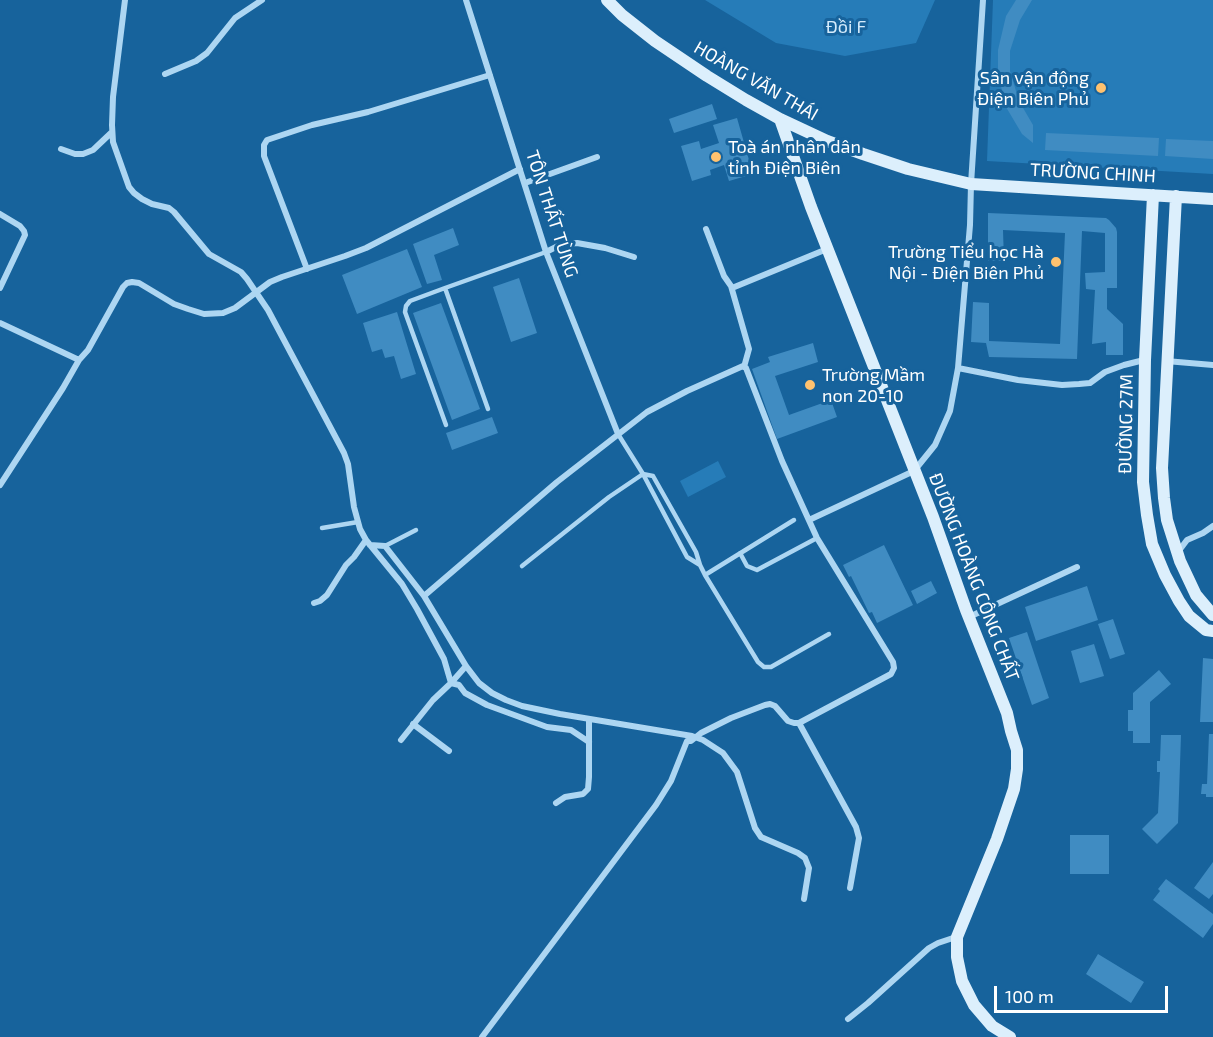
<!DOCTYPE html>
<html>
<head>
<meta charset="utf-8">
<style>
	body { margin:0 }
	#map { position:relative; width:1213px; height:1037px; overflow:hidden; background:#17639c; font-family:"Exo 2",sans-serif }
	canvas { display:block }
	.scale { position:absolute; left:994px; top:986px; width:174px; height:27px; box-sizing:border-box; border:3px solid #fff; border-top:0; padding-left:8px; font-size:18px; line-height:21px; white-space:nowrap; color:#fff; -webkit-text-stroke:4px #17639c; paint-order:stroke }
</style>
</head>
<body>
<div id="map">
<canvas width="1213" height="1037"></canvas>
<div class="scale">100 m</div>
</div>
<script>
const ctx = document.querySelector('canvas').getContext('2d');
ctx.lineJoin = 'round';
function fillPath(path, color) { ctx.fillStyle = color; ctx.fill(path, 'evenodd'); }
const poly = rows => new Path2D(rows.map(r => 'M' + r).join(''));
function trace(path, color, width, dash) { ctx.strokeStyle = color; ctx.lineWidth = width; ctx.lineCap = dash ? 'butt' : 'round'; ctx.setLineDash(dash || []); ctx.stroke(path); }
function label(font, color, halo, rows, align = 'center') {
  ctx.font = font + ' "Exo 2",sans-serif'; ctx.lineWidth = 6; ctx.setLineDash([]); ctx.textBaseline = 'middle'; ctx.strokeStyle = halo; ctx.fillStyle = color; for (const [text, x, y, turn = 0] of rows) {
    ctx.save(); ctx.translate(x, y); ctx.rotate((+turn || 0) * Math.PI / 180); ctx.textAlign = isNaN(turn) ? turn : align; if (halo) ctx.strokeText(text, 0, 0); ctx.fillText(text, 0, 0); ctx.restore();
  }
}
fillPath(poly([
	[705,0,935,0,916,43,845,56,776,43],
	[993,0,1213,0,1213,174,987,161],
	[718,461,726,477,688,497,680,481]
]), '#267cb8');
fillPath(poly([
	[1016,0,1032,0,1020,20,1010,51,1010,71,1019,101,1033,125,1033,143,1022,134,1006,107,998,74,998,50,1006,16],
	[712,104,717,119,674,133,669,119],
	[737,118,753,174,729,181,724,165,710,170,711,175,692,181,681,146,699,141,701,149,719,143,713,125],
	[1046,133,1159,138,1158,156,1045,150],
	[1166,139,1213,141,1213,159,1165,156],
	[988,213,1106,218,1109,220,1116,228,1117,232,1117,288,1107,288,1107,309,1123,324,1123,355,1106,355,1106,342,1092,344,1095,290,1086,289,1085,273,1105,272,1105,233,1082,231,1077,359,989,357,986,343,971,342,973,302,989,303,989,341,1060,344,1065,233,1003,230,1004,261,988,261],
	[453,228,459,245,434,255,442,280,427,284,413,244],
	[407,249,422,287,357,314,342,275],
	[519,278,537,333,511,342,493,287],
	[441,303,480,409,452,420,413,313],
	[397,312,416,374,401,379,394,356,385,358,382,349,372,352,363,323],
	[813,343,818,362,775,376,789,415,831,400,837,417,777,439,752,369,770,362,768,357],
	[492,417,498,433,452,450,446,433],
	[884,545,913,605,877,623,872,612,869,613,851,576,849,577,843,565],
	[931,581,937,593,917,604,911,591],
	[1087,586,1098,620,1036,641,1025,607],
	[1113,619,1125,654,1110,659,1098,624],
	[1027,632,1049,698,1032,705,1009,638],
	[1094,644,1104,676,1080,683,1071,651],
	[1203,658,1213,659,1213,722,1200,722],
	[1159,670,1171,684,1150,702,1150,743,1133,743,1133,731,1128,731,1128,710,1133,710,1133,693],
	[1209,734,1213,734,1213,797,1206,797,1206,794,1201,794,1202,784,1207,784],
	[1161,735,1181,735,1178,823,1157,844,1142,829,1158,813,1160,772,1157,772,1157,761,1160,761],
	[1070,835,1109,835,1109,874,1070,874],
	[1213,862,1213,894,1209,899,1194,888],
	[1166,879,1213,914,1213,924,1203,938,1153,900,1160,891,1158,889],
	[1098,954,1144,982,1131,1003,1086,974]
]), '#408cc2');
trace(poly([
	[445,288,488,409],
	[446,425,405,312,406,306,410,301,445,288,546,252],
	[618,434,643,474,687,557,700,565],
	[322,528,358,522],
	[385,546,416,530],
	[740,553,747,566,757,570,817,538],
	[522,566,609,497,643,474,653,476,696,552,700,565,705,575,758,662,764,667,771,667,829,634],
	[705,575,794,520]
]), '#add6f2', 4.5);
trace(poly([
	[125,0,113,97,112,125,113,142,129,187,134,193,142,199,152,204,169,208,174,212,209,254,241,272,247,279,268,310,344,453,348,464,354,507,360,529,366,540,402,584,417,609,444,659,451,683,459,685,465,693,487,705,547,727,571,730,589,742],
	[466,0,546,252,618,434],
	[165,74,196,61,207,53,235,18,262,0],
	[61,149,75,154,83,154,93,150,112,132],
	[525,183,597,157],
	[0,214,20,226,24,231,25,235,0,288],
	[706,229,724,276,731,286,749,349,744,367],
	[546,252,560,245,577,243,605,248,634,257],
	[307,269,264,156,264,145,267,140,312,125,368,112,490,75],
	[732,288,827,249],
	[0,323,79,360,88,350,123,287,127,283,132,282,139,283,174,304,188,309,204,314,223,313,235,308,270,282,282,277,345,256,366,248,520,169],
	[1166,361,1213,365],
	[958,368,1018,380,1062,385,1079,384,1090,383,1105,372,1124,365,1144,360],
	[0,485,63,388,79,360],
	[809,520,914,471,935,445,950,411,958,368,970,225,971,184,983,0],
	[370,545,385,546,424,596,466,666,479,683,492,693,506,700,522,706,560,714,692,736,703,740,723,753,737,772,755,828,761,837,798,853,805,858,809,868,804,899],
	[1178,552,1187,540,1203,533,1213,526],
	[424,596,557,482,647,412,687,391,743,366,746,368,782,461,817,538,893,662,894,668,891,674,799,723,794,723,788,721,775,706,770,704,765,705,731,718,701,733,691,741,687,741,671,781,656,805,482,1037],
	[314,603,320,601,327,595,346,565,354,557,366,540],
	[969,617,1077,567],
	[799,723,856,827,859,838,850,888],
	[413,724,449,751],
	[401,740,433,700,451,683,466,666],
	[556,803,565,797,583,794,588,789,589,777,589,720],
	[848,1019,868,1003,929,948,938,943,956,937]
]), '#add6f2', 6);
trace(poly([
	[607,0,622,15,655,41,707,76,746,100,780,119,827,141,863,154,908,169,971,184,1213,199],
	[780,119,811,207,933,517,966,610,1007,713,1011,731,1017,750,1017,769,1014,789,997,839,957,937,957,957,962,981,974,1005,992,1026,1010,1037],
	[1153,195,1145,360,1143,482,1147,515,1152,544,1165,575,1179,601,1189,616,1206,630,1213,631],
	[1176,196,1162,468,1164,498,1167,520,1180,561,1196,595,1213,615]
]), '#dceffc', 12);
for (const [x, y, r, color] of [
	[1101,88,6,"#ffc26f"],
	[716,157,6,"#ffc26f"],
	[1056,262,6,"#ffc26f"],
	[810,385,6,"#ffc26f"]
]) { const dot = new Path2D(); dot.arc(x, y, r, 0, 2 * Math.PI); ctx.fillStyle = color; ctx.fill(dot); trace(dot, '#17639c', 2); }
label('18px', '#d5ecfc', '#17639c', [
	["Đồi F",846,27]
]);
label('18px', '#fff', '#17639c', [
	["Sân vận động",1089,78],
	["Điện Biên Phủ",1089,99],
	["Toà án nhân dân",728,147,"left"],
	["tỉnh Điện Biên",728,168,"left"],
	["Trường Tiểu học Hà",1044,252],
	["Nội - Điện Biên Phủ",1044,273],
	["Trường Mầm",822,375,"left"],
	["non 20-10",822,396,"left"]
], 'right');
label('18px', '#fff', '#17639c', [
	["HOÀNG VĂN THÁI",756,81,30],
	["TRƯỜNG CHINH",1093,173,3],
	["TÔN THẤT TÙNG",552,214,72],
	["ĐƯỜNG 27M",1126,424,-89],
	["ĐƯỜNG HOÀNG CÔNG CHẤT",974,577,69]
]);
</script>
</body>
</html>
